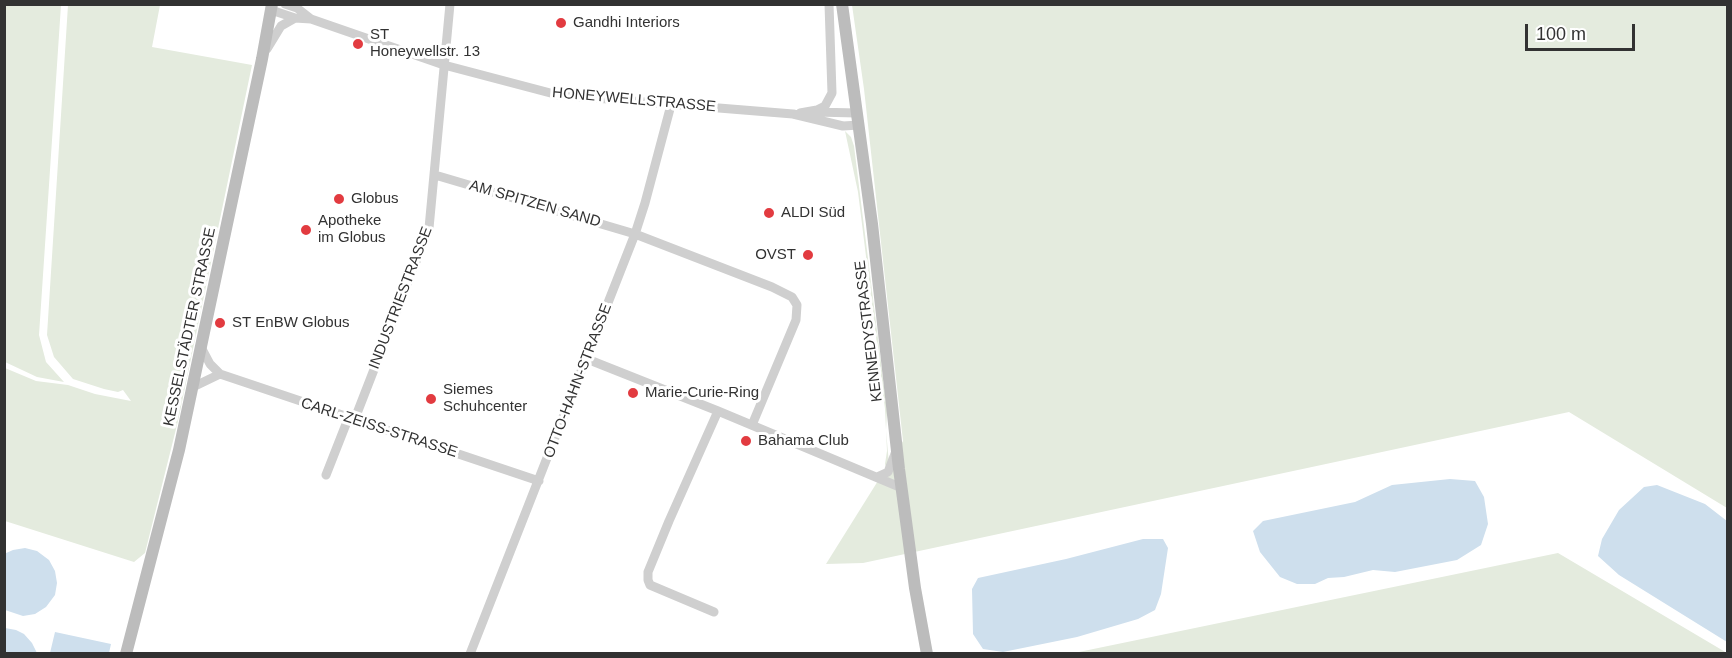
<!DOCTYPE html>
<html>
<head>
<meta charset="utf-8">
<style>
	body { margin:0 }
	#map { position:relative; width:1732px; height:658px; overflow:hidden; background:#fff; font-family:Helvetica,sans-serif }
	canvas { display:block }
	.frame { position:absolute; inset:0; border:6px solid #323232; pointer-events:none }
	.scale { position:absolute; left:1525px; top:24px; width:110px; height:27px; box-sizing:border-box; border:3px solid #323232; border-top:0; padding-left:8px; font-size:18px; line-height:21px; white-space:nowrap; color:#323232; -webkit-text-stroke:4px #fff; paint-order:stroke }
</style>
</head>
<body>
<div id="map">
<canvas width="1732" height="658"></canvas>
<div class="frame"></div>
<div class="scale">100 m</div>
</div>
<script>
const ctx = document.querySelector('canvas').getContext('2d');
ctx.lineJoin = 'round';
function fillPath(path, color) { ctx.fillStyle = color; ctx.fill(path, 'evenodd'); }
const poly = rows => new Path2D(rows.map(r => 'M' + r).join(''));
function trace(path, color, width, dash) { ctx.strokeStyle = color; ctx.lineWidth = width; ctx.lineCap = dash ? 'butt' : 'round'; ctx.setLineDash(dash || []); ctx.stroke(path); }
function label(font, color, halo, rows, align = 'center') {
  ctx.font = font + ' Helvetica,sans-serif'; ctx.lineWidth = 6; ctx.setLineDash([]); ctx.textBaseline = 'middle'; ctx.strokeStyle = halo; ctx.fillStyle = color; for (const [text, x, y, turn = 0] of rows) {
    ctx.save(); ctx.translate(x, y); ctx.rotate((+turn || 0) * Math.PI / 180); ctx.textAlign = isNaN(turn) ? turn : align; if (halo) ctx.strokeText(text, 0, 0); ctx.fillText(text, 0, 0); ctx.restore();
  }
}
fillPath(poly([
	[4,5,61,5,39,335,46,362,64,382,37,377,5,362],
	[68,5,160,5,152,47,252,65,178,421,145,553,134,562,5,521,5,368,36,381,68,385,95,394,131,401,123,390,118,392,104,389,73,379,54,357,47,335],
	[852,5,1727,5,1727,508,1569,412,863,563,826,564,886,468,885,464,887,451,885,409,858,192,845,131,851,137,854,146,887,411,886,430,889,464,903,441,864,89],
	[1558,553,1727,653,1074,653]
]), '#e4ebde');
fillPath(poly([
	[1450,479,1475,481,1484,497,1488,524,1481,545,1457,560,1395,572,1373,570,1344,577,1328,578,1315,584,1297,584,1280,577,1260,552,1253,531,1263,521,1355,502,1392,485],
	[1657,485,1705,504,1727,521,1727,642,1619,575,1598,556,1602,539,1619,510,1644,487],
	[1143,539,1163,539,1168,548,1161,594,1155,610,1138,619,1077,637,1003,652,983,649,973,634,972,589,978,578,1066,559],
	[25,548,37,551,49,560,55,571,57,583,55,595,46,607,35,614,23,616,5,610,4,554,13,550],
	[5,628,16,630,24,634,32,643,37,653,5,653],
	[55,632,111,644,109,653,50,653]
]), '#cedfed');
trace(poly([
	[285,4,297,8,311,19],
	[271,10,295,18,311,19,444,65,558,95,793,114,843,126,859,125],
	[267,49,281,26,295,18],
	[814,112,857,113],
	[800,113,817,110,825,106,832,93,829,4],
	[435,175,635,234,772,287,792,297,797,305,796,320,752,425],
	[201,347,210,364,220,374,539,481],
	[587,359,718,411,902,488],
	[193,387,220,374],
	[354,421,429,228,450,4],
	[326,475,348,419],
	[877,477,888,472,896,451],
	[714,612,650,585,648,580,648,572,669,521,718,411],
	[470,654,635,234,645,203,671,105]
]), '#cfcfcf', 9);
trace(poly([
	[842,4,872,224,899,469,915,588,927,654],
	[126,654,179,450,262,59,272,4]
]), '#bcbcbc', 12);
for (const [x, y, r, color] of [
	[561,23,6,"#e23b40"],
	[358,44,6,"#e23b40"],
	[339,199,6,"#e23b40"],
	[769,213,6,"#e23b40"],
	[306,230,6,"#e23b40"],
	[808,255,6,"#e23b40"],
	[220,323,6,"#e23b40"],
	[633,393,6,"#e23b40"],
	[431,399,6,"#e23b40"],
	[746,441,6,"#e23b40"]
]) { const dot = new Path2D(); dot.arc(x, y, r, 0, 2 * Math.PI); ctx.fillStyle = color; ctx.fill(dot); trace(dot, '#fff', 2); }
label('15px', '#323232', '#fff', [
	["Gandhi Interiors",573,23],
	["ST",370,35],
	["Honeywellstr. 13",370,52],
	["Globus",351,199],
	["ALDI Süd",781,213],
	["Apotheke",318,221],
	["im Globus",318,238],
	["OVST",796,255,"right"],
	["ST EnBW Globus",232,323],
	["Siemes",443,390],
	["Schuhcenter",443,407],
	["Marie-Curie-Ring",645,393],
	["Bahama Club",758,441]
], 'left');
label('15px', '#323232', '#fff', [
	["HONEYWELLSTRASSE",634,100,5],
	["AM SPITZEN SAND",535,204,16],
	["INDUSTRIESTRASSE",401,298,-69],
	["KESSELSTÄDTER STRASSE",190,327,-78],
	["KENNEDYSTRASSE",869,331,-97],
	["OTTO-HAHN-STRASSE",578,381,-69],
	["CARL-ZEISS-STRASSE",379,428,18]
]);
</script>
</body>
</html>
